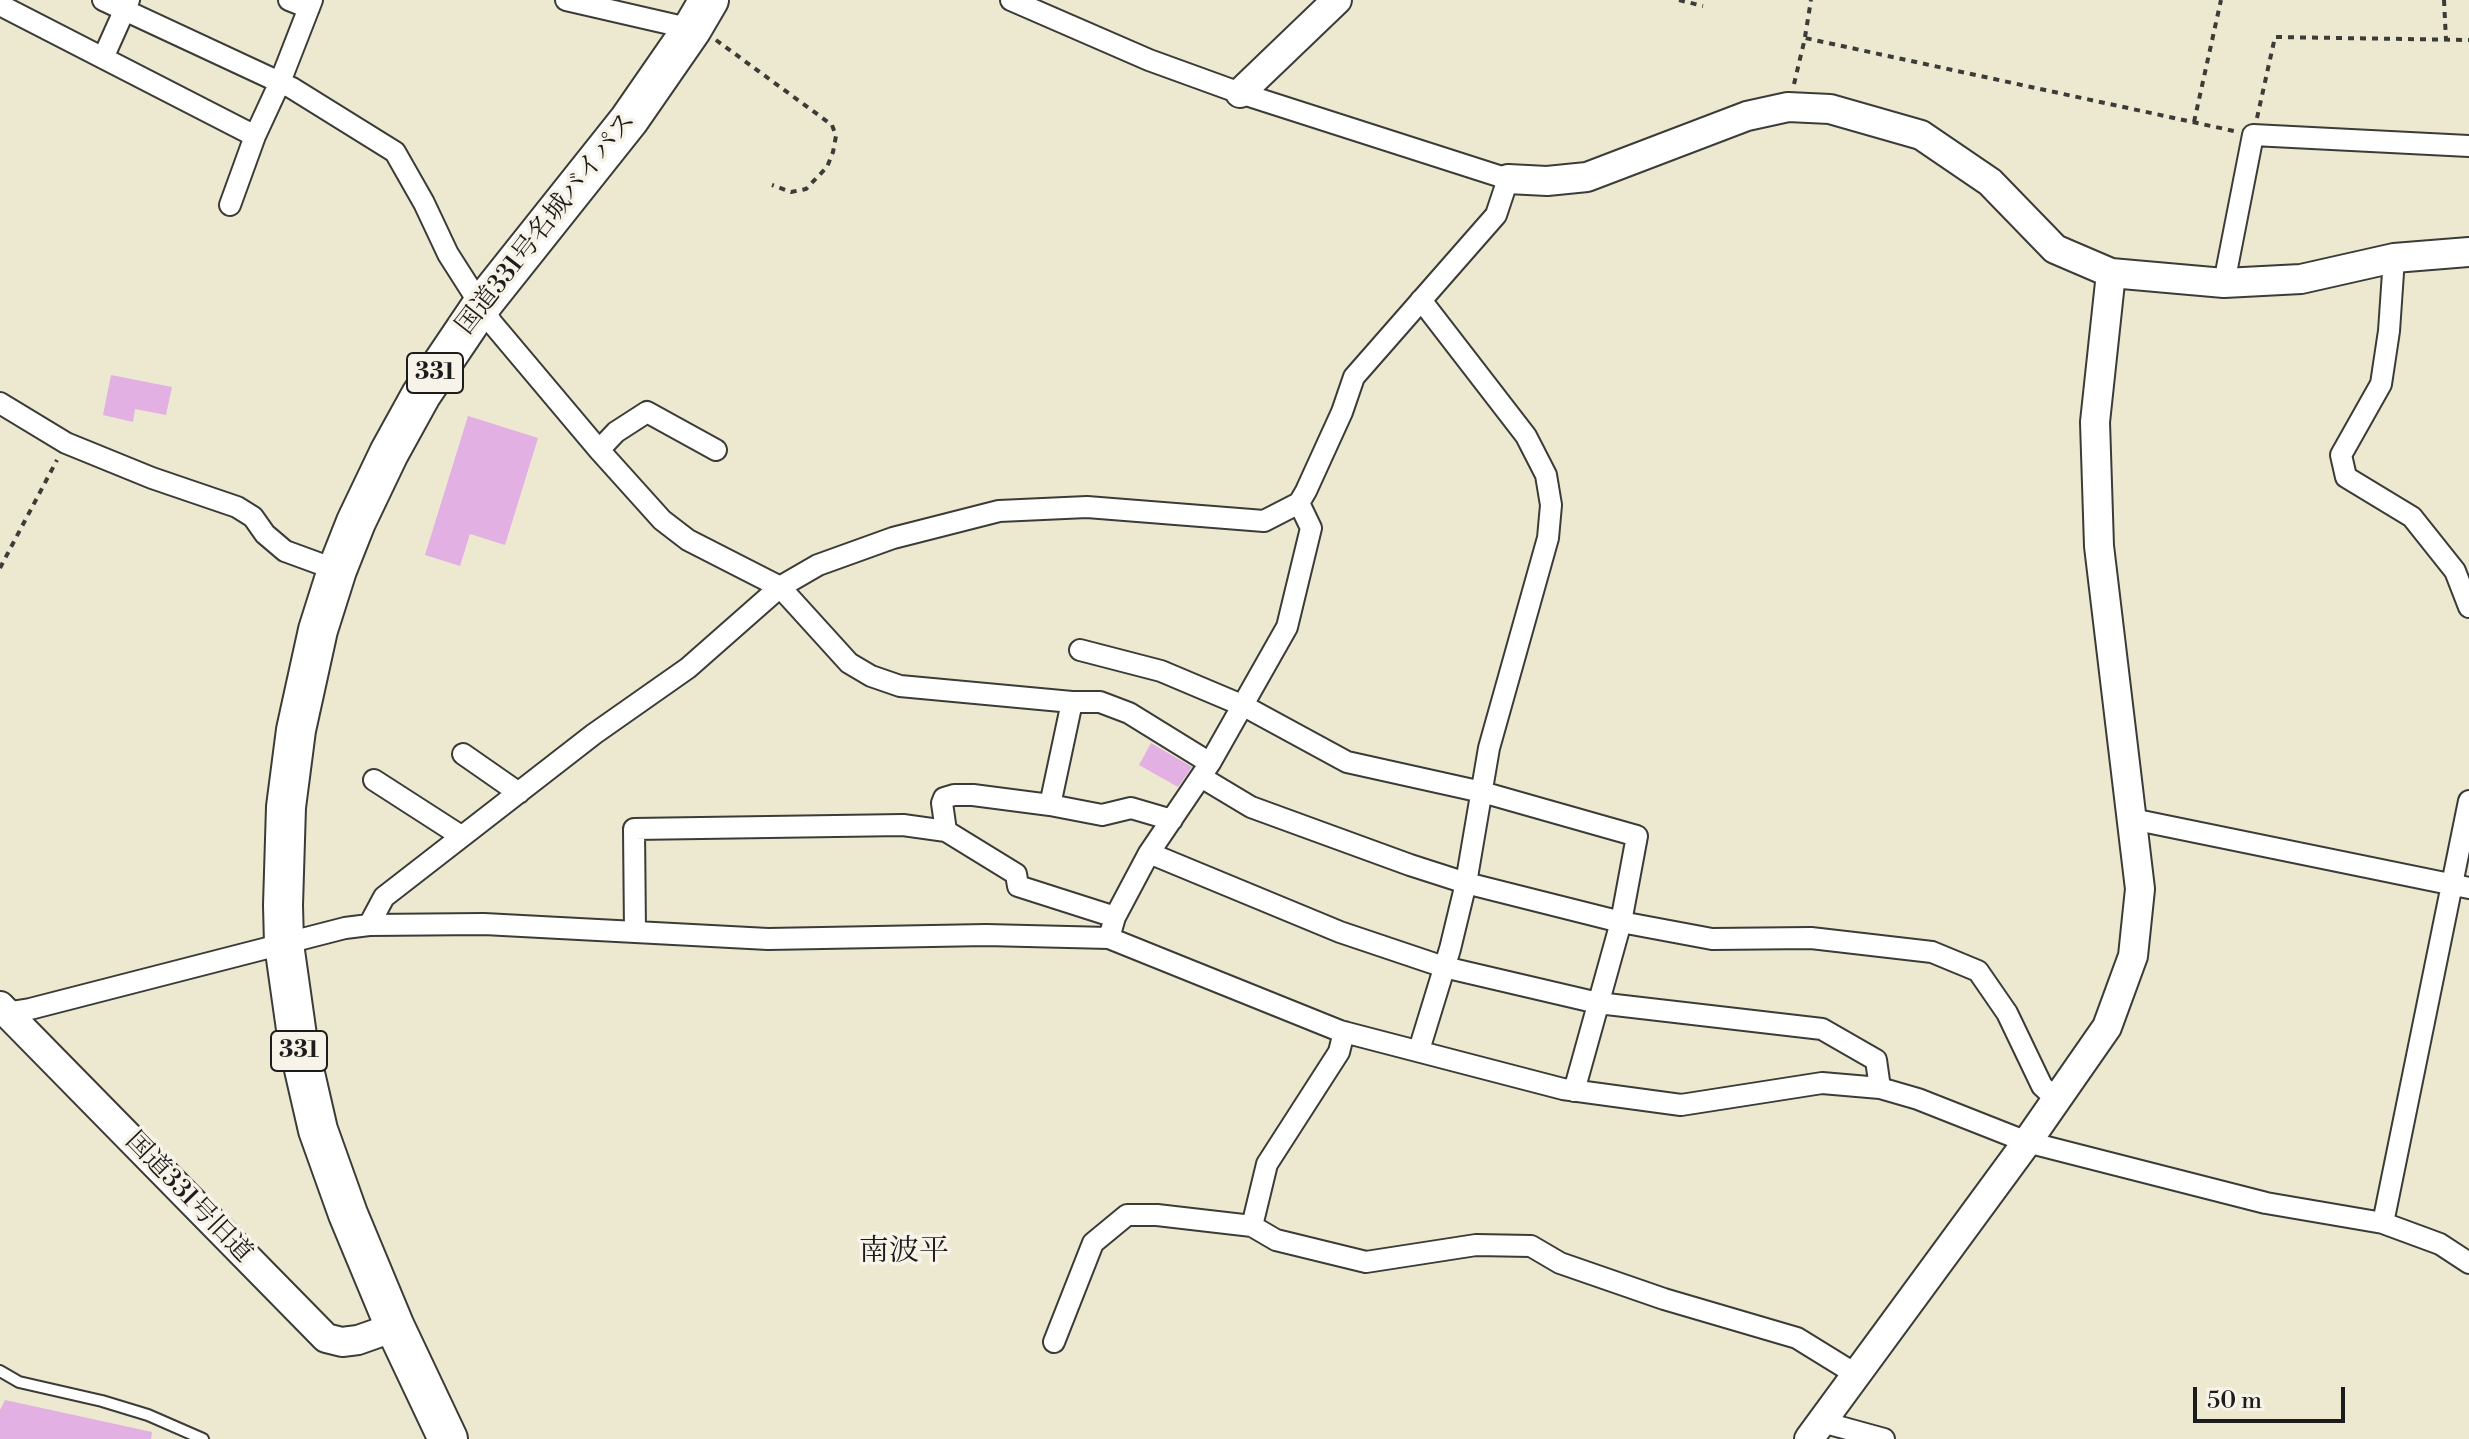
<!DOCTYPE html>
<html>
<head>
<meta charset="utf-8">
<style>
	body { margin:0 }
	#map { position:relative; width:2469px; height:1439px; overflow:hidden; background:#ede8d0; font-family:"Libre Bodoni",serif }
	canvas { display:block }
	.scale { position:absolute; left:2193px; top:1387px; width:152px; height:36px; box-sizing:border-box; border:4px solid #1c1c1c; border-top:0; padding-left:10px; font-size:24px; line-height:28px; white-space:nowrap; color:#1c1c1c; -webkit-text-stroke:6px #f7f3e8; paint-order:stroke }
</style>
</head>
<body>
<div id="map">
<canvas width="2469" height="1439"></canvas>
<div class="scale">50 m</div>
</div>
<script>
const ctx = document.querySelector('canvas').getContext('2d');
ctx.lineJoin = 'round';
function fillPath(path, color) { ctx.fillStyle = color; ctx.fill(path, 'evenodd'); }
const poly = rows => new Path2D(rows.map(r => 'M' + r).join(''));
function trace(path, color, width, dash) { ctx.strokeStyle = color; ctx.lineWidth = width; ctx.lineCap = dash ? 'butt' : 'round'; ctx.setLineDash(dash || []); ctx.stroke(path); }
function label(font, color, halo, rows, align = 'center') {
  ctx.font = font + ' "Libre Bodoni","Noto Serif JP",serif'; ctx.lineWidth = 7; ctx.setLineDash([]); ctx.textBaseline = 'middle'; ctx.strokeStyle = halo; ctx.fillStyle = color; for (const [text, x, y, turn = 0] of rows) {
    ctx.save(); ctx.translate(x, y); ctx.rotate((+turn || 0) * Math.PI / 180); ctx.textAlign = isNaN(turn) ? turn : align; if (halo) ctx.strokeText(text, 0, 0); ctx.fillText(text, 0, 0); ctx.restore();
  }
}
fillPath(poly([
	[111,375,172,387,166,415,135,409,133,422,103,415],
	[468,416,538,438,505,545,470,534,460,566,425,555],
	[1151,743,1192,767,1178,787,1139,765],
	[5,1400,152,1432,151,1439,0,1439,0,1410]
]), '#e2b0e2');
const lane = poly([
	[0,1371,19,1382,102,1401,148,1415,203,1439]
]);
const street = poly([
	[103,0,292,88,395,152,424,203,448,254,492,323,599,450,662,520,688,540,780,587,849,663,871,676,900,686,1072,702,1100,702,1129,713,1210,763],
	[289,0,309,8],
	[566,0,692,29],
	[0,5,255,136,230,205],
	[103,58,129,0],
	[255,136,280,82,312,0],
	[2394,258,2389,331,2381,384,2341,455,2346,477,2412,517,2455,571,2469,607],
	[2224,283,2253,135,2469,146],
	[0,403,66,443,152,478,237,507,253,517,265,534,285,551,337,570],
	[599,450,616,432,647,412,716,450],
	[1080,650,1161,671,1244,706,1347,762,1482,792,1637,836,1621,922,1574,1091],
	[463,754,519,793],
	[1201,777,1251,807,1410,865,1466,883,1621,922,1712,939,1811,938,1932,952,1978,971,2007,1013,2042,1086,2057,1100],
	[374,780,461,836],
	[1050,805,1072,702],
	[2132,819,2469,888],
	[1149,853,1340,932,1444,967,1598,1003,1822,1029,1876,1060,1880,1088],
	[1115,917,1018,886,1016,874,946,831,942,803,944,798,954,795,973,795,1050,805,1102,815,1131,808,1172,820],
	[369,925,384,897,594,734,688,668,780,587,818,565,893,538,999,511,1087,507,1264,521,1299,503,1306,491,1342,412,1354,377,1496,215,1508,179,1240,93,1149,60,1011,0],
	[635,932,634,829,903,825,946,831],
	[1109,938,1115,917,1149,853,1210,763,1287,627,1311,528,1299,503],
	[0,1014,30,1009,345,928,369,925,484,924,768,939,986,935,1109,938,1340,1031,1563,1089,1681,1105,1822,1083,1880,1088,1918,1099,2027,1142,2266,1203,2383,1223,2440,1244,2469,1263],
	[1419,1050,1450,949,1466,883,1489,748,1548,538,1551,505,1546,475,1526,436,1421,300],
	[2383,1223,2469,801],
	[1252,1226,1267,1164,1339,1052,1344,1032],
	[1054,1342,1093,1243,1127,1215,1157,1215,1252,1226,1276,1240,1366,1262,1476,1245,1531,1246,1560,1263,1664,1299,1797,1338,1857,1375],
	[1822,1422,1884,1439]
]);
const secondary = poly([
	[1240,93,1337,0],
	[1508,179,1547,181,1587,177,1747,116,1788,107,1830,109,1921,135,1990,182,2055,249,2111,273,2224,283,2301,279,2394,258,2469,252],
	[0,1006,326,1338,342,1342,358,1340,395,1327],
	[1809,1439,2027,1142,2107,1027,2133,956,2140,889,2099,546,2095,422,2111,273]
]);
const highway = poly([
	[448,1439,395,1327,348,1214,318,1130,298,1043,284,944,283,905,286,807,296,730,318,630,337,570,356,522,389,453,421,395,481,306,629,120,692,29,709,0]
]);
trace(lane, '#3b3b37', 14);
trace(street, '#3b3b37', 24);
trace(secondary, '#3b3b37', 32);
trace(highway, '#3b3b37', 42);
trace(poly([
	[1679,0,1703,6],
	[2444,0,2446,40],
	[1805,37,1811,0],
	[716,40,832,125,836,136,833,152,827,167,806,189,791,192,772,185],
	[1794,84,1805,38,2234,131],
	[2257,118,2275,37,2469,40],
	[2194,122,2221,0],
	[0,568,57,460]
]), '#3b3b37', 4, [6, 6]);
trace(lane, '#fff', 10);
trace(street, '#fff', 20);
trace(secondary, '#fff', 28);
trace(highway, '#fff', 38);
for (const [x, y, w] of [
	[435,373,56],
	[299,1051,56]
]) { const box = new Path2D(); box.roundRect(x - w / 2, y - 20, w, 40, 6); ctx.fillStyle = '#f7f3e8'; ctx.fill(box); trace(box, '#1c1c1c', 2); }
label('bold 24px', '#1c1c1c', null, [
	["331",435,373],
	["331",299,1051]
]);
label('26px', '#1c1c1c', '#f7f3e8', [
	["国道331号名城バイパス",547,224,-52],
	["国道331号旧道",188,1198,46]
]);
label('30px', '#1c1c1c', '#f7f3e8', [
	["南波平",904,1253]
]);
</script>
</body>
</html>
